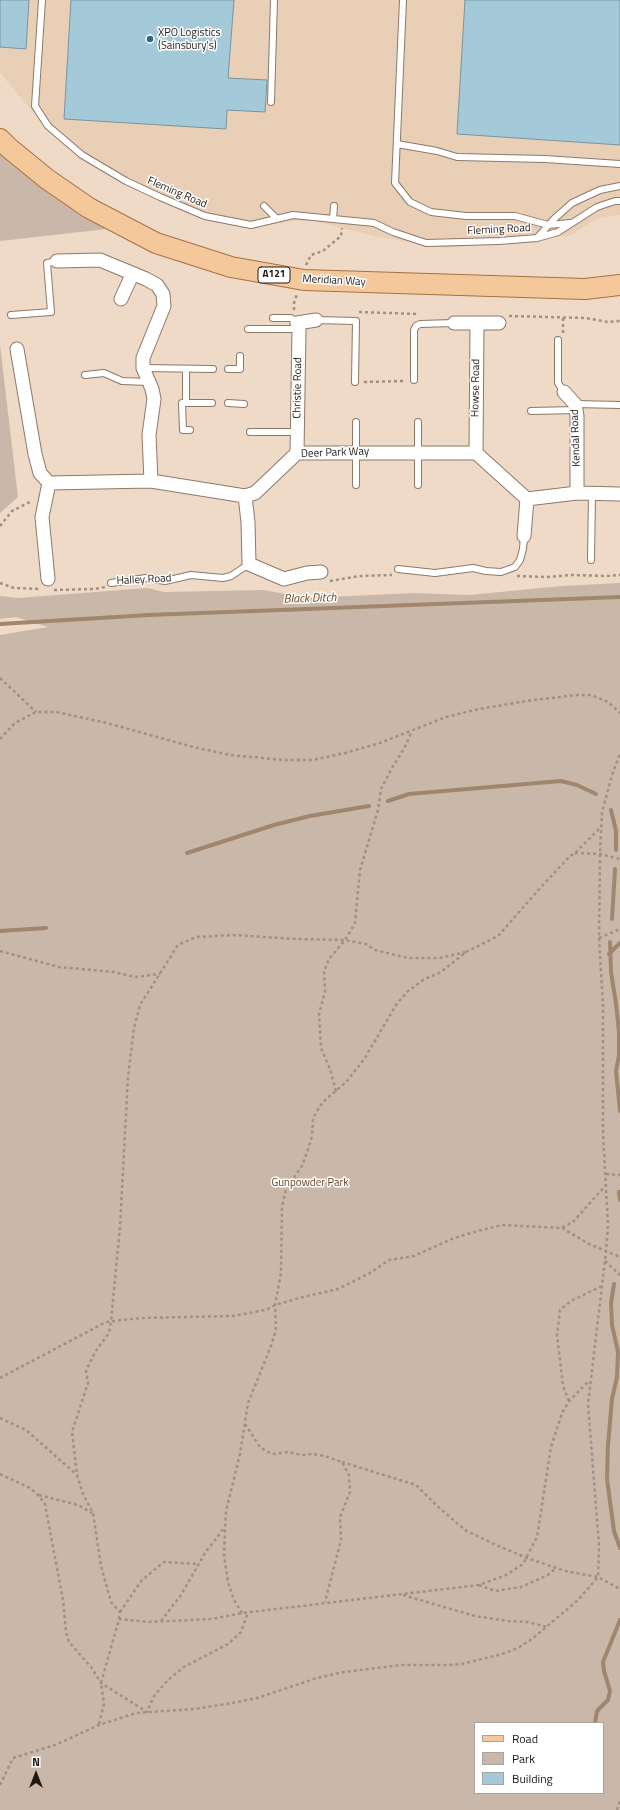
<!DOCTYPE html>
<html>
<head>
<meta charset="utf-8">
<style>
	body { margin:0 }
	#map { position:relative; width:620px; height:1810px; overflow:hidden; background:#efdac8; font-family:"Titillium Web",sans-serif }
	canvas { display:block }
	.legend { position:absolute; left:474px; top:1722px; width:130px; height:72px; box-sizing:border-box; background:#fff; border:1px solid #a6a3a0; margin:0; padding:5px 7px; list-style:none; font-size:12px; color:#201812 }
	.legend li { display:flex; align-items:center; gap:8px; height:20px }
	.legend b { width:20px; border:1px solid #a6a3a0 }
	.north { position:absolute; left:16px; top:1754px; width:40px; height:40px; -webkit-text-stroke:3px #fff; paint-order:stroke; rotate:0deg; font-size:11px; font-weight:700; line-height:16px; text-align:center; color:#201812 }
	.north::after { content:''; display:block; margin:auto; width:14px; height:18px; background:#201812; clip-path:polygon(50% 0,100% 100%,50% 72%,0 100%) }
</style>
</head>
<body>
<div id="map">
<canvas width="620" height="1810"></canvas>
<ul class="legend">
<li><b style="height:5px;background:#f5c89b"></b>Road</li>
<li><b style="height:11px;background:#c9b8a9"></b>Park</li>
<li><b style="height:11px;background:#a4cad9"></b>Building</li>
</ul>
<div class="north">N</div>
</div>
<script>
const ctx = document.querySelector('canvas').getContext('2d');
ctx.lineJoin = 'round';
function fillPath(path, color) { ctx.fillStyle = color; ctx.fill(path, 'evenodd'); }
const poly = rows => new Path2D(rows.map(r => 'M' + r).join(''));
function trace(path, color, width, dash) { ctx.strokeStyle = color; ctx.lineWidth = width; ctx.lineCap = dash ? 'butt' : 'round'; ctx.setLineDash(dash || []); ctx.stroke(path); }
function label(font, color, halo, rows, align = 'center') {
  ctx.font = font + ' "Titillium Web",sans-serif'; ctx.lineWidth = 3; ctx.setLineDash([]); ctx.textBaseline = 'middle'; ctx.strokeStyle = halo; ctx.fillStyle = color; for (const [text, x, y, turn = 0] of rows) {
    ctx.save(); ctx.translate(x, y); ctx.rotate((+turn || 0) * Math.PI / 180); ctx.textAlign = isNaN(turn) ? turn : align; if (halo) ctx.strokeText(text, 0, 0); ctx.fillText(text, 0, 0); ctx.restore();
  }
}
fillPath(poly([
	[0,0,620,0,620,215,598,218,570,236,446,248,378,237,314,221,293,221,253,227,187,213,157,200,96,166,49,131,0,73]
]), '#eacfb7');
fillPath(poly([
	[0,147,48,190,107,229,0,241],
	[0,345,18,497,0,513],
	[620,583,620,1810,0,1810,0,635,48,627,16,617,0,619,0,596,18,598,147,588,164,592,263,590,309,598,413,593,469,595,562,586],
	[475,1723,603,1723,603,1793,475,1793]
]), '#c9b8a9');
trace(poly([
	[0,624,149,615,620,597],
	[388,801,409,794,561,781,577,785,596,794],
	[611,810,616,831,616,850],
	[187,853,274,825,310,816,369,806],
	[612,919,615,869],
	[0,931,46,928],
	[610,942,611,972,616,1004,619,1032,619,1055,616,1071,620,1111],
	[609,954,620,943],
	[619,1192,620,1200],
	[614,1284,611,1303,612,1325,618,1352,617,1377,612,1399,608,1445,607,1479,614,1531,620,1548],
	[595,1723,597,1711,608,1700,610,1691,604,1671,603,1662,620,1620]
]), '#a0866f', 4);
const building = poly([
	[0,0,29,0,26,49,0,47,0,0],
	[71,0,234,0,228,78,267,80,265,112,227,110,226,129,64,119,71,0],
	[465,0,620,0,620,145,457,134,465,0]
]);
fillPath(building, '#a4cad9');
trace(building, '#79949f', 1);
const lane = poly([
	[42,0,35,106,48,126,82,155,126,181,160,197,205,216,251,225,293,215,374,223,393,232,426,243,499,241,537,238,558,232,597,207,615,201,620,201],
	[403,0,395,183,410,202,431,212,466,216,515,216,548,225,570,223],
	[271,102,274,0],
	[397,144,437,151,457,157,545,159,620,164],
	[264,206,277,219],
	[333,219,334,206],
	[537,238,554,219,572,203,600,190,620,186],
	[11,315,51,312,47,263,57,261],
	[273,318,291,318,297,323],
	[316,320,356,321,355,382],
	[248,329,299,329],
	[558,340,558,383,564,392],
	[143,368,213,369],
	[228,369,240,369,240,356],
	[186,370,186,403,212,403],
	[85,375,104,373,122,381,149,382],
	[414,380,414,330,416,326,420,324,454,323],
	[186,403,182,403,183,430,190,430],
	[228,403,244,404],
	[575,404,620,405],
	[531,411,576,410],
	[356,422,356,485],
	[418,422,418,485],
	[250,432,298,432],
	[591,560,592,493],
	[398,569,435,573,473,568,486,571,501,572,515,567,520,560,523,549,524,536],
	[111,583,146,578,165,581,191,575,223,578,231,576,249,564]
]);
const street = poly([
	[57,261,100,260,146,279,157,285,163,294,164,306,143,358,143,368,152,389,154,399,149,435,151,481],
	[121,299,132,275],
	[454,323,499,323],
	[17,349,35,454,40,473,49,483,151,481,245,496,255,493,297,453,476,453,527,499,577,493,620,494],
	[564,392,575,404,577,416,577,493],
	[297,453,299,329,297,323,316,320],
	[476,453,477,323],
	[245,496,248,522,249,564,284,579,307,573,321,572],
	[524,536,527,499],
	[48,579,42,517,49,483]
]);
const primary = poly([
	[0,139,9,148,47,179,89,208,156,243,231,267,304,280,585,289,620,285]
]);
trace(lane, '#8c7968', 8);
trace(street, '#8c7968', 15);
trace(primary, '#a67240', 22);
trace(poly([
	[306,265,311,255,323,251,341,236,342,228],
	[294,310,294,303,297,294],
	[359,312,418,314],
	[509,316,586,318,608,322,620,321],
	[563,318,563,333],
	[364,382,405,381],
	[0,526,12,511,32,501],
	[517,576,547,577,572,575,607,576,620,575],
	[330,581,360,576,392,575],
	[0,583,14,588,41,589],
	[54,590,95,589,105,587],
	[0,678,36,712],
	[0,739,15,723,36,712,56,712,107,723,193,747,230,755,284,760,312,760,345,753,380,743,446,717,479,709,526,701,577,695,591,695,608,702,620,713],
	[575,853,600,854,620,859],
	[599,938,620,929],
	[0,951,59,967,114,972,135,977,160,974],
	[336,1091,330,1069,321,1048,319,1014,325,992,324,971,329,959,345,940,355,923,360,870,378,810,381,789,392,768,405,747,412,731],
	[606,1174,620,1175],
	[562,1228,589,1244,620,1257],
	[605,1261,620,1275],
	[0,1378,106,1322,140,1318,232,1316,266,1310,275,1305,303,1297,338,1289,370,1273,389,1260,414,1256,454,1238,478,1231,502,1225,561,1228,573,1222,606,1185],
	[569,1401,563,1386,557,1335,560,1310,571,1301,602,1286],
	[0,1418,26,1430,77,1475],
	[245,1424,260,1447,268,1452,275,1454,288,1452,302,1455,312,1454,325,1456,342,1462,349,1475,350,1492,340,1517,341,1540,325,1602],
	[342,1462,416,1485,436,1505,465,1530,496,1545,527,1558,565,1571,598,1577,620,1589],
	[0,1474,30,1488,38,1495,45,1504,63,1600,66,1632,69,1642,91,1667,101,1683,147,1712,154,1696,168,1680,184,1667,228,1644,241,1632,248,1612],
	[39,1495,78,1505,92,1513],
	[479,1585,495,1591,521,1587,548,1575,556,1568],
	[403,1595,475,1616,508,1621,527,1622,548,1627],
	[120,1612,142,1580,164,1562,199,1564],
	[242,1613,234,1600,228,1582,224,1555,226,1511,240,1454,248,1403,271,1346,276,1330,275,1305,281,1273,282,1207,286,1189,302,1166,308,1149,312,1136,313,1118,322,1103,347,1081,365,1058,396,1005,407,992,423,980,441,972,466,952,498,936,542,886,570,856,575,853,600,828],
	[119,1619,120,1612,111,1602,101,1566,93,1513,83,1494,77,1475,72,1432,88,1383,86,1371,95,1352,109,1333,111,1321,120,1227,128,1077,134,1028,140,1005,178,945,196,937,233,935,296,939,345,940,366,944,375,950,408,958,440,958,466,952],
	[161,1621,181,1595,205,1553,224,1528],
	[99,1724,104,1704,101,1683,119,1619,148,1622,212,1619,242,1613,479,1585,506,1575,523,1564,537,1537,551,1447,562,1413,569,1401,589,1381],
	[0,1785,13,1758,55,1745,99,1725,136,1713,195,1709,232,1703,257,1698,317,1678,344,1672,401,1665,448,1665,462,1664,502,1654,518,1648,532,1639,578,1600,598,1577,599,1545,588,1404,606,1252,608,1225,603,1133,603,1006,599,938,600,854,602,812,613,772,620,754],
	[617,1810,620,1801]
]), '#a09082', 2.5, [3, 3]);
trace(lane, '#fff', 6);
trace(street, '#fff', 13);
trace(primary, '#f5c89b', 20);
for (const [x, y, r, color] of [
	[150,39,4,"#2a697e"]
]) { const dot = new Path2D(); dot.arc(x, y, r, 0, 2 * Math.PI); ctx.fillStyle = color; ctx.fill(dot); trace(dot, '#fff', 1.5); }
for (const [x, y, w] of [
	[274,275,32]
]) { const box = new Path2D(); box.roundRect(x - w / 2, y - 8, w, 16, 3); ctx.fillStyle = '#fff'; ctx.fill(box); trace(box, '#201812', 1); }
label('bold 10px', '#201812', null, [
	["A121",274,275]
]);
label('11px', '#201812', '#fff', [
	["XPO Logistics",158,33],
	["(Sainsbury's)",158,46]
], 'left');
label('11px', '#201812', '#fff', [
	["Fleming Road",177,193,23],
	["Fleming Road",499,230,-3],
	["Meridian Way",334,281,3],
	["Christie Road",298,388,-89],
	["Howse Road",476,388,-89],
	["Kendal Road",576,438,-92],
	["Deer Park Way",335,453,-2],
	["Halley Road",144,580,-3]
]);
label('11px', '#674119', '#fff', [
	["Gunpowder Park",310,1183]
]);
label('italic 12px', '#6b441c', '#fff', [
	["Black Ditch",310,599,-2]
]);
</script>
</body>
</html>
